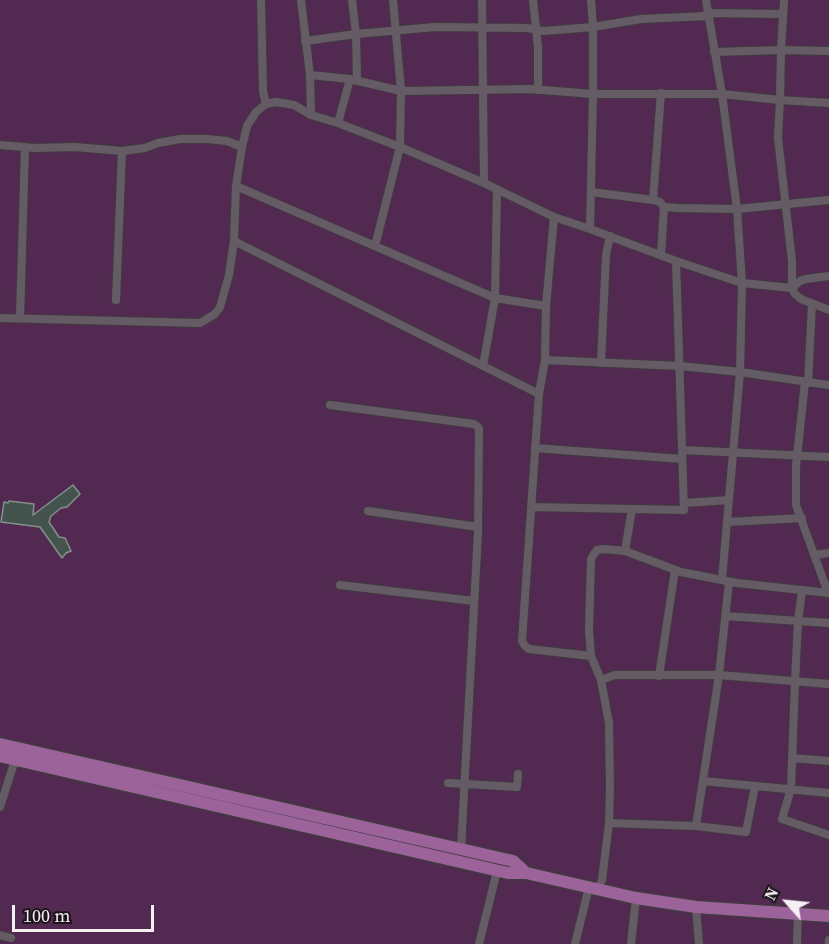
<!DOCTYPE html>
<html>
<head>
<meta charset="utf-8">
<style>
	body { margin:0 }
	#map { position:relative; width:829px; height:944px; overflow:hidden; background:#261d25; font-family:"Source Serif 4",serif }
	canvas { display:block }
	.north { position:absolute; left:757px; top:872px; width:60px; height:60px; -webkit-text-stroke:4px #1c141b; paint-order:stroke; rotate:297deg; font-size:16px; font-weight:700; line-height:24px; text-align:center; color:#f6f0f5 }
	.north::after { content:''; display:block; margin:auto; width:21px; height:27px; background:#f6f0f5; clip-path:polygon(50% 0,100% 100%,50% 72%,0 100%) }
	.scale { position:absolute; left:12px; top:905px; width:142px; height:27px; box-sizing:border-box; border:3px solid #f6f0f5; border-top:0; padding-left:8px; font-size:18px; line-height:21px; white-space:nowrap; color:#f6f0f5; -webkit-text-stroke:4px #1c141b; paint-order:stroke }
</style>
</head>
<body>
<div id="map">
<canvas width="829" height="944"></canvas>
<div class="north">N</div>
<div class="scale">100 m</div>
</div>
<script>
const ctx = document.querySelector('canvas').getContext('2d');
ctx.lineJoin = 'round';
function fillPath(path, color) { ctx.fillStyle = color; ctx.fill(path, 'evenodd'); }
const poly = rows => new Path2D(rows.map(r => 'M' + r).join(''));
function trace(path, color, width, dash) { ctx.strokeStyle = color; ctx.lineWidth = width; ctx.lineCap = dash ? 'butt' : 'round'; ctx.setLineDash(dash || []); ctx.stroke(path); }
fillPath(poly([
	[0,0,829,0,829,944,0,944]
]), '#522951');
const building = poly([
	[73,485,80,494,67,507,61,508,51,516,49,522,59,537,65,538,71,551,66,553,62,558,40,527,1,522,4,502,8,503,9,501,34,504,33,515,73,485]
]);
fillPath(building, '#45534e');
trace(building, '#82928b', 1.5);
const minor = poly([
	[261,0,263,91,266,104],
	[301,0,310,75,311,115],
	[352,0,356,34,357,81],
	[482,0,484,183],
	[533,0,538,47,538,90],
	[706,0,722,94,737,209,742,283,740,372,722,580],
	[784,0,781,50,780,100,778,138,792,261,792,288],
	[707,13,783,14],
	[305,41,356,34,435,27,527,28,544,31,593,27,641,19,708,16],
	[714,52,781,50,829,51],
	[310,75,350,79,401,91,530,89,593,94,722,94,780,100,829,103],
	[338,123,350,79],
	[0,145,35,148,75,147,122,151,145,148,158,143,180,139,207,139,227,141,242,147],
	[236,186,495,298,483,366],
	[497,189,495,298,546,306],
	[591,192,653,200,660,202,664,207,678,208,737,209,829,200],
	[653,200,661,93],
	[590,229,593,94,593,27,591,0],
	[234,241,539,394,522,641,525,646,529,649,591,656],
	[375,246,400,147,401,91,393,0],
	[661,255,664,207],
	[792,288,800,281,806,279,829,276],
	[116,300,122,151],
	[0,318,200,323,215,314,220,307,229,275,234,241,236,186,242,147,247,126,256,112,266,104,276,102,294,105,311,115,338,123,400,147,484,183,554,217,590,229,676,261,742,283,792,288,795,294,801,299,829,310],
	[20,318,25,147],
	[545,360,680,366,740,372,829,385],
	[601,363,606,255,610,236],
	[805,382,796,466,796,505,828,593],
	[808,383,812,304],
	[539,394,545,360,546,306,554,217],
	[330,405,474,424,479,428,478,532,461,849],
	[535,448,682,459],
	[682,450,829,457],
	[684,503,729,500],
	[531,507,684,510,676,261],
	[368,511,478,527],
	[727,522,802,518],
	[625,551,632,509],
	[815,555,829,553],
	[340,585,474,601],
	[802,591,798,621,795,682,791,789,782,819,829,835],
	[725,616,829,623],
	[659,676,675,570],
	[601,680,615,675,719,675,829,684],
	[792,758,829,761],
	[703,781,829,793],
	[448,783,517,787,518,774],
	[0,807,15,760],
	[609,823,696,826,746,832,755,786],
	[696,826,719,675,729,582],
	[598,889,602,880,609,823,610,787,609,723,601,680,591,656,589,630,591,559,594,554,597,550,605,549,625,551,681,572,737,583,829,593],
	[696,907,699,944],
	[0,935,11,938],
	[479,944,497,871],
	[575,944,589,887],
	[631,944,636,898],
	[797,944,798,914],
	[829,944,829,940]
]);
const primary = poly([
	[0,744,513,861,526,873],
	[0,756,508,873,526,873,636,898,696,907,829,916]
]);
trace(minor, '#413a41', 10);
trace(primary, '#413a41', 15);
trace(minor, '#655b64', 8);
trace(primary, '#9b6399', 12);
</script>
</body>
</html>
